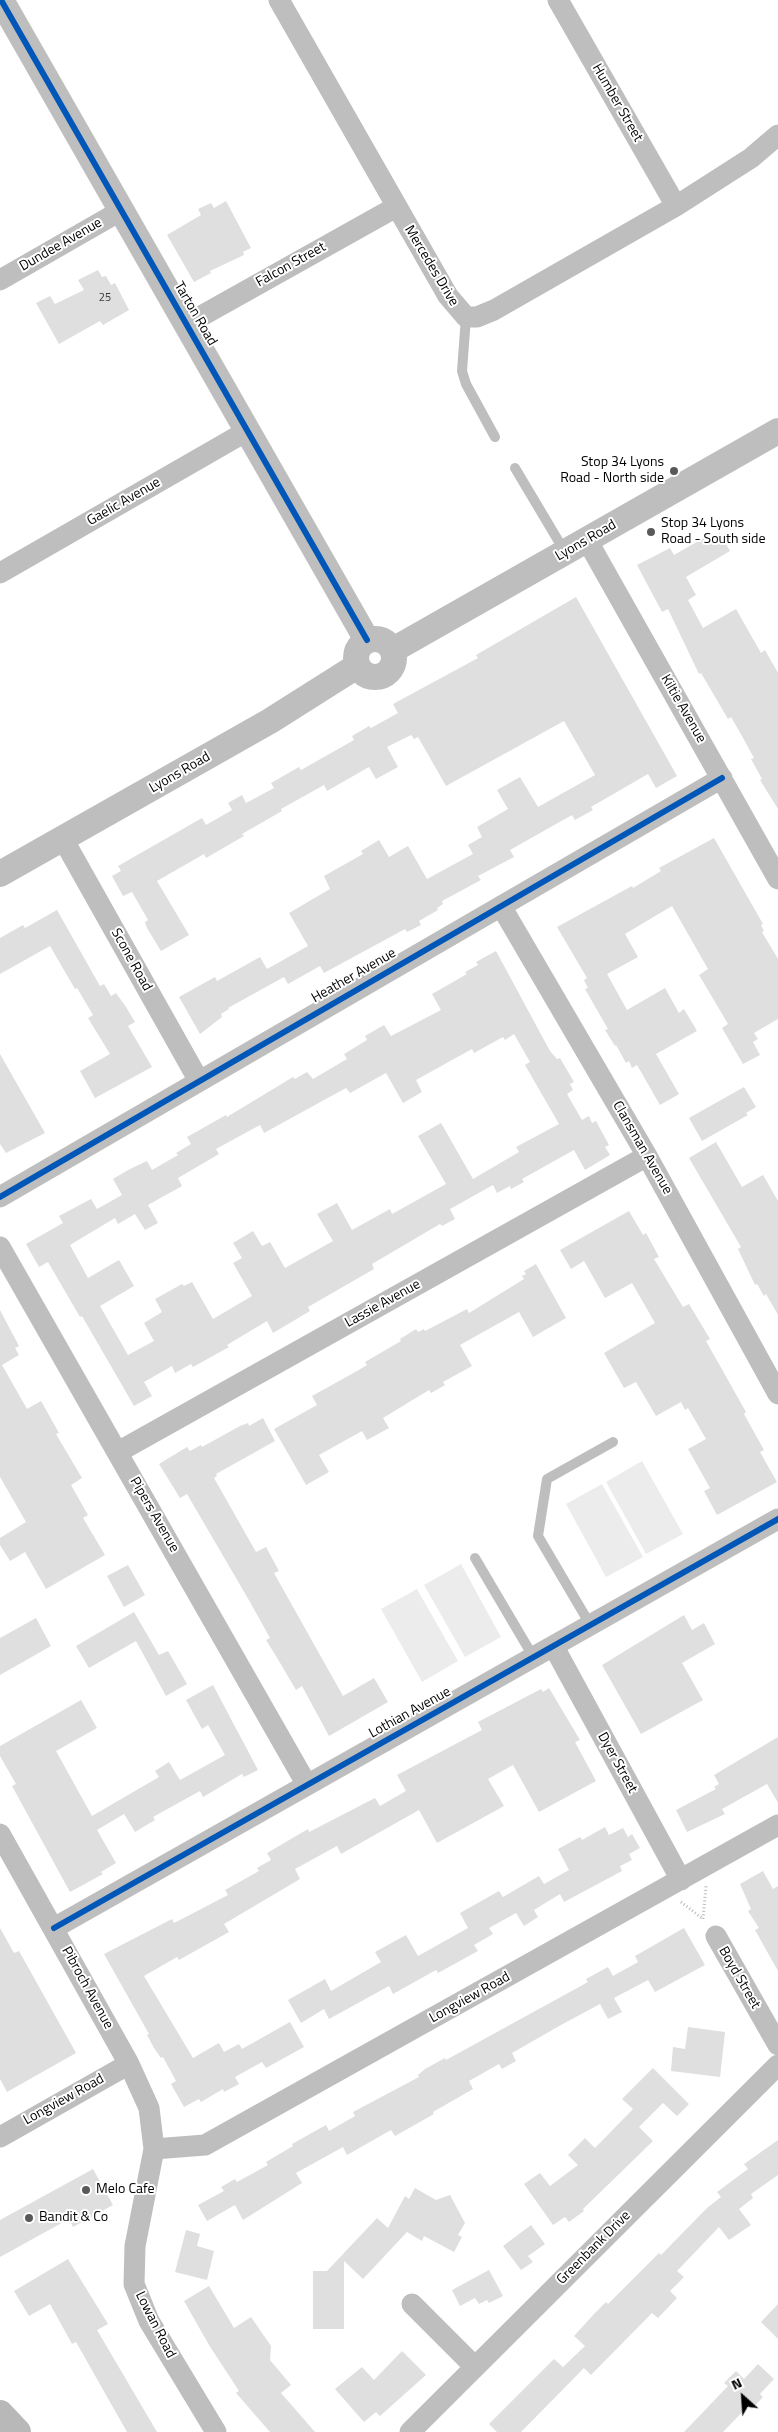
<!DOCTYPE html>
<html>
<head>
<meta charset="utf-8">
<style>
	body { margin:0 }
	#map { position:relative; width:778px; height:2432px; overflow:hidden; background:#fff; font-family:"Titillium Web",sans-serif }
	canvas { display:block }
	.north { position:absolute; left:718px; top:2372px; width:50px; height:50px; -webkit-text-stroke:4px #fff; paint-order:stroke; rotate:334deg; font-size:14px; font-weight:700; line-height:20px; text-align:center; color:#000 }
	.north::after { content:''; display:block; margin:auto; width:18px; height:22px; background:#000; clip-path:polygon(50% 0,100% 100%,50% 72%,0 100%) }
</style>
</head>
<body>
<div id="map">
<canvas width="778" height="2432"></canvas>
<div class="north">N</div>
</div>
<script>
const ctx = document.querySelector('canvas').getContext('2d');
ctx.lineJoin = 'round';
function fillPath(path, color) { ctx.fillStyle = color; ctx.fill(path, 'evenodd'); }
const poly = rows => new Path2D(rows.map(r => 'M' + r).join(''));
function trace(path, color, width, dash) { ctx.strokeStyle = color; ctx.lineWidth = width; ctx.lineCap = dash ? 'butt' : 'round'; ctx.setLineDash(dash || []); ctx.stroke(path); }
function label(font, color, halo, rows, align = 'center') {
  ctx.font = font + ' "Titillium Web",sans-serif'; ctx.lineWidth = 4; ctx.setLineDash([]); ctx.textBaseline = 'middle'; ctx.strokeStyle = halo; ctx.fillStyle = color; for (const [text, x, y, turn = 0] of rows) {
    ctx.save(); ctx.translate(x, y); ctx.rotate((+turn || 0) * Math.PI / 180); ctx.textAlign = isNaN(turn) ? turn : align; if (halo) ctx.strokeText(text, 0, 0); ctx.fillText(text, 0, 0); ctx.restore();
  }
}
fillPath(poly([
	[642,1461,683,1534,646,1554,606,1482],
	[602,1484,643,1557,606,1577,566,1504],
	[461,1564,501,1637,465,1657,424,1585],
	[417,1589,458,1661,422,1682,381,1609]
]), '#ececec');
fillPath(poly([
	[226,201,251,248,243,252,244,255,210,271,211,273,194,282,167,235,201,215,198,209,211,203,214,208],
	[98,270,102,277,106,276,111,285,115,283,129,310,103,325,100,321,59,344,36,303,50,296,55,304,84,290,78,280],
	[720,533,730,551,686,577,696,595,688,600,703,628,736,609,761,653,765,650,778,673,778,809,760,780,762,779,751,759,754,758,742,736,731,717,728,719,701,673,699,674,668,609,662,612,637,565,670,548,674,555,707,536,709,540],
	[576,597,677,776,656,788,648,774,591,807,593,810,575,820,572,815,510,850,514,857,478,876,481,880,442,901,443,904,437,908,438,910,419,921,421,925,407,932,405,929,324,973,320,966,288,984,284,977,228,1008,229,1009,221,1014,222,1017,200,1034,179,997,215,977,217,981,260,957,267,969,308,946,289,913,330,889,324,876,363,854,361,851,379,840,389,857,408,846,427,879,473,854,468,845,482,837,477,827,508,809,497,790,520,777,538,807,595,775,564,721,446,786,418,737,414,739,411,735,387,747,398,767,376,779,369,767,327,791,324,785,281,809,282,811,242,834,244,836,206,858,204,854,157,881,189,935,161,951,147,928,145,922,148,920,132,892,123,896,112,876,121,871,118,866,202,818,206,825,232,810,228,803,242,795,246,803,274,788,271,783,299,767,301,770,354,740,352,736,369,726,371,728,398,713,393,704,478,658,476,655],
	[714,838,763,924,761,925,764,931,762,932,778,959,778,1019,754,1033,758,1039,753,1042,760,1055,743,1064,722,1028,728,1024,699,975,708,969,672,906,625,934,638,957,607,974,627,1010,665,988,679,1013,684,1009,697,1031,656,1054,679,1094,660,1105,637,1065,632,1068,629,1061,626,1063,616,1045,615,1046,605,1030,608,1029,585,989,588,988,584,980,587,978,557,927,632,886,633,888,661,871,659,868],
	[57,910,100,986,104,984,111,996,116,993,126,1007,135,1022,128,1026,152,1067,95,1098,80,1071,110,1054,88,1018,93,1015,77,988,75,989,50,946,0,974,0,938,23,925,25,928],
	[496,951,550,1051,557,1059,560,1058,574,1082,570,1084,573,1090,567,1094,582,1120,589,1116,592,1123,596,1121,609,1145,605,1147,610,1155,585,1170,574,1150,522,1179,524,1182,511,1189,510,1186,497,1193,493,1185,450,1209,455,1219,442,1226,440,1224,372,1264,374,1269,308,1307,310,1311,273,1333,267,1321,227,1345,229,1347,193,1367,191,1364,175,1373,172,1366,144,1382,152,1396,134,1406,82,1316,80,1317,48,1262,39,1267,26,1244,63,1223,59,1216,91,1199,97,1209,122,1195,113,1179,128,1170,147,1161,152,1170,178,1155,176,1153,191,1144,187,1137,226,1115,227,1117,293,1077,295,1079,307,1072,313,1079,347,1059,344,1054,367,1040,365,1036,384,1025,391,1036,441,1010,432,994,467,974,465,972,478,965,476,962],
	[514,1034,530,1062,525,1065,559,1124,516,1147,519,1152,473,1179,441,1123,418,1136,446,1184,392,1214,390,1209,352,1230,337,1203,317,1214,333,1241,285,1268,270,1242,262,1246,253,1231,233,1243,242,1258,233,1263,252,1296,213,1319,192,1282,184,1286,182,1284,155,1299,162,1312,144,1323,154,1341,128,1355,100,1306,134,1286,119,1260,88,1278,70,1245,115,1218,118,1224,135,1214,145,1230,158,1223,148,1205,182,1186,178,1178,219,1154,216,1149,260,1125,264,1133,346,1088,350,1093,386,1073,403,1103,422,1092,416,1080,472,1049,474,1053,503,1037,505,1040],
	[0,1054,45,1133,6,1153,0,1144],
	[744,1087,756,1107,746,1113,748,1115,702,1141,689,1118],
	[716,1142,742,1187,763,1175,778,1201,778,1315,766,1294,764,1296,757,1284,755,1285,738,1249,741,1247,689,1158],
	[629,1211,643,1235,646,1233,659,1257,654,1259,683,1307,689,1304,710,1339,706,1341,746,1412,744,1414,764,1450,760,1452,777,1482,717,1515,704,1491,710,1488,688,1449,706,1439,688,1408,685,1410,681,1402,656,1416,636,1382,624,1388,604,1353,655,1323,632,1283,605,1298,584,1261,571,1269,560,1250],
	[536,1264,566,1318,533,1337,519,1312,460,1345,472,1366,443,1382,445,1385,431,1393,429,1390,383,1418,389,1428,367,1440,362,1431,319,1455,329,1472,306,1485,274,1429,317,1405,312,1396,357,1371,367,1365,365,1362,401,1341,400,1339,416,1329,418,1332,424,1329,425,1331,467,1309,469,1313,524,1279,522,1276,526,1274,524,1271],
	[0,1310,19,1346,15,1348,19,1355,2,1365,27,1409,41,1401,59,1433,56,1434,82,1478,71,1485,88,1515,83,1518,105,1555,46,1589,25,1552,10,1561,0,1545,0,1538,26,1522,0,1477],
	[263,1418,275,1441,216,1474,217,1476,214,1478,256,1552,266,1547,279,1571,274,1573,343,1696,374,1678,388,1702,329,1736,302,1686,296,1690,276,1656,266,1640,270,1638,250,1602,187,1494,180,1498,159,1464,187,1447,190,1451,201,1445,202,1447,240,1426,248,1423,249,1426],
	[128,1565,145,1595,124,1607,107,1576],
	[134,1612,159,1655,168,1651,187,1684,166,1696,136,1641,89,1668,76,1646],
	[684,1615,692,1630,704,1623,715,1644,682,1663,703,1700,641,1734,602,1665],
	[36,1618,51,1646,0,1675,0,1638],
	[213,1685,258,1770,244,1777,242,1774,203,1797,200,1791,153,1817,155,1820,135,1832,124,1814,97,1830,116,1863,101,1872,103,1874,70,1892,12,1786,16,1784,0,1756,0,1746,81,1700,97,1728,56,1751,92,1816,159,1777,155,1771,169,1762,180,1780,225,1755,208,1725,202,1729,186,1700],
	[549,1688,580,1740,575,1742,596,1781,539,1812,513,1765,488,1779,504,1806,437,1843,419,1810,341,1854,337,1846,295,1869,300,1879,224,1924,229,1932,179,1960,177,1957,144,1976,193,2058,219,2043,224,2052,239,2044,242,2049,290,2022,304,2047,266,2068,262,2062,235,2077,239,2084,224,2092,223,2089,201,2102,199,2099,184,2107,171,2084,176,2081,163,2057,161,2058,154,2048,147,2035,149,2034,104,1954,172,1919,174,1923,228,1895,225,1890,259,1871,257,1868,271,1860,267,1853,308,1829,309,1832,375,1798,380,1806,406,1791,397,1775,482,1730,478,1722,541,1689,543,1692],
	[778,1737,778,1803,767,1784,722,1809,725,1814,687,1832,676,1810,716,1789,714,1787,719,1784,714,1775],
	[605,1827,609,1835,623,1828,628,1837,632,1834,640,1848,629,1854,632,1860,620,1866,622,1871,564,1902,560,1894,534,1910,538,1917,524,1926,516,1913,489,1928,493,1934,474,1945,478,1951,438,1973,436,1970,393,1994,389,1986,329,2019,324,2009,301,2023,288,2000,325,1979,331,1991,381,1962,375,1952,406,1935,418,1956,468,1928,460,1913,499,1891,503,1897,539,1876,544,1884,569,1870,558,1849,580,1837,582,1840],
	[763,1871,773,1889,778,1886,778,1971,755,1930,759,1928,748,1911,751,1909,740,1884],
	[0,1928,14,1953,19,1951,76,2053,7,2092,0,2079],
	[684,1928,705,1965,655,1992,648,1980,614,1998,622,2012,608,2019,600,2004,561,2025,512,2053,516,2061,502,2069,499,2064,469,2081,473,2089,433,2112,434,2114,395,2136,391,2130,347,2155,343,2147,296,2173,302,2183,243,2220,235,2205,207,2221,198,2205,224,2191,221,2187,235,2179,237,2182,268,2165,266,2162,293,2146,292,2144,326,2125,329,2131,355,2116,353,2112,419,2077,418,2075,425,2069,445,2058,446,2060,588,1982,586,1979,608,1967,613,1976,638,1962,635,1956],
	[688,2027,725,2032,720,2077,671,2071,673,2047,685,2049],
	[653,2068,689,2104,677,2116,663,2103,639,2127,653,2141,583,2209,584,2211,569,2222,565,2217,553,2225,524,2184,540,2173,550,2186,578,2165,568,2155,585,2138,595,2148,633,2109,622,2099],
	[778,2140,778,2175,751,2194,753,2198,739,2209,751,2225,729,2240,719,2227,677,2271,684,2277,670,2291,677,2298,658,2318,652,2313,591,2375,584,2368,521,2432,497,2432,489,2424,554,2359,563,2367,585,2346,574,2336,594,2314,606,2302,608,2304,659,2253,661,2255,707,2208,721,2197,717,2192,748,2169,744,2164],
	[93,2169,113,2205,73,2227,69,2219,0,2257,0,2220],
	[415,2188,436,2200,450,2195,465,2223,458,2235,462,2237,454,2252,424,2236,422,2241,407,2232,363,2279,344,2261,344,2329,313,2329,313,2271,327,2271,377,2218,388,2228,405,2196,409,2199],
	[531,2225,545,2244,528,2256,533,2262,521,2270,503,2246],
	[186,2230,200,2234,197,2246,214,2251,207,2280,175,2272],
	[68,2259,108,2324,97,2330,157,2432,127,2432,76,2342,72,2344,50,2304,29,2316,14,2291],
	[489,2270,503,2296,489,2303,487,2300,479,2304,475,2298,460,2306,452,2290],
	[209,2286,234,2328,251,2317,271,2346,270,2360,291,2385,281,2393,315,2432,270,2432,236,2393,239,2391,209,2345,184,2301],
	[778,2304,778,2339,761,2322],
	[402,2351,426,2375,380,2416,376,2412,364,2422,335,2389,362,2367,374,2380],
	[758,2364,774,2379,760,2394,763,2397,752,2409,748,2406,723,2432,684,2432,728,2386,724,2383,736,2371,744,2379]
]), '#dfdfdf');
trace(poly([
	[681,1902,703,1919,706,1886]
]), '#b9b9b9', 3, [1, 2.5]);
trace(poly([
	[466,317,462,371,466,384,495,437],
	[515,468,565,552],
	[475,1558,534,1658],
	[591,1626,538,1536,547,1479,613,1442]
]), '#bebebe', 10);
trace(poly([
	[279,0,448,296,466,317,477,317,494,310,676,206,751,158,778,135],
	[558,0,676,206],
	[0,280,122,210],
	[187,324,396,207],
	[587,540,778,879],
	[0,573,247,431],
	[63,839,199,1081],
	[501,906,647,1156,778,1394],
	[0,1197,722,778],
	[0,1247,307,1785],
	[118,1452,647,1156],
	[554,1647,681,1880],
	[0,1834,129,2064,149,2108,154,2149,135,2246,134,2284,149,2321,216,2432],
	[54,1928,778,1519],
	[716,1936,778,2045],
	[0,2137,129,2064],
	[154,2149,205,2145,778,1825],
	[412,2304,475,2367],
	[410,2432,778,2065]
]), '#bebebe', 21);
trace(poly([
	[1,0,367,640],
	'356 658a19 19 0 1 1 38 0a19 19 0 1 1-38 0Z',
	[393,650,778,431],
	[0,874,270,721,357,666]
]), '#bebebe', 26);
trace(poly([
	[0,2414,17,2432]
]), '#b8b8b8', 28);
trace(poly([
	[1,0,367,640],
	[0,1197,722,778],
	[54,1928,778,1519]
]), '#0057b8', 6);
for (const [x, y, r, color] of [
	[674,471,5,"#595959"],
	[651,532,5,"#595959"],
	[86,2190,5,"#595959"],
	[29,2218,5,"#595959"]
]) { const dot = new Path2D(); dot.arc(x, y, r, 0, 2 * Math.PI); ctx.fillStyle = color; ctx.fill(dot); trace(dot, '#fff', 2); }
label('11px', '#383838', null, [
	["25",105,298]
]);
label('14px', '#000', '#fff', [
	["Humber Street",617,103,60],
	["Dundee Avenue",61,245,-30],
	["Falcon Street",291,265,-29],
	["Mercedes Drive",431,266,59],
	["Tarton Road",195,314,60],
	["Gaelic Avenue",124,502,-30],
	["Lyons Road",586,541,-30],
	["Kiltie Avenue",683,709,60],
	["Lyons Road",180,773,-30],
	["Scone Road",131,960,61],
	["Heather Avenue",354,976,-30],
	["Clansman Avenue",642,1148,60],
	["Lassie Avenue",383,1304,-29],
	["Pipers Avenue",154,1515,60],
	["Lothian Avenue",410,1713,-29],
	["Dyer Street",617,1763,61],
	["Boyd Street",739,1978,60],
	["Pibroch Avenue",87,1988,61],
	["Longview Road",470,1998,-29],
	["Longview Road",64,2100,-29],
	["Greenbank Drive",594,2248,-45],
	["Lowan Road",155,2325,63]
]);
label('14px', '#000', '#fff', [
	["Stop 34 Lyons",664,463,"right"],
	["Road - North side",664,479,"right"],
	["Stop 34 Lyons",661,524],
	["Road - South side",661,540],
	["Melo Cafe",96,2190],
	["Bandit & Co",39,2218]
], 'left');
</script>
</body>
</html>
